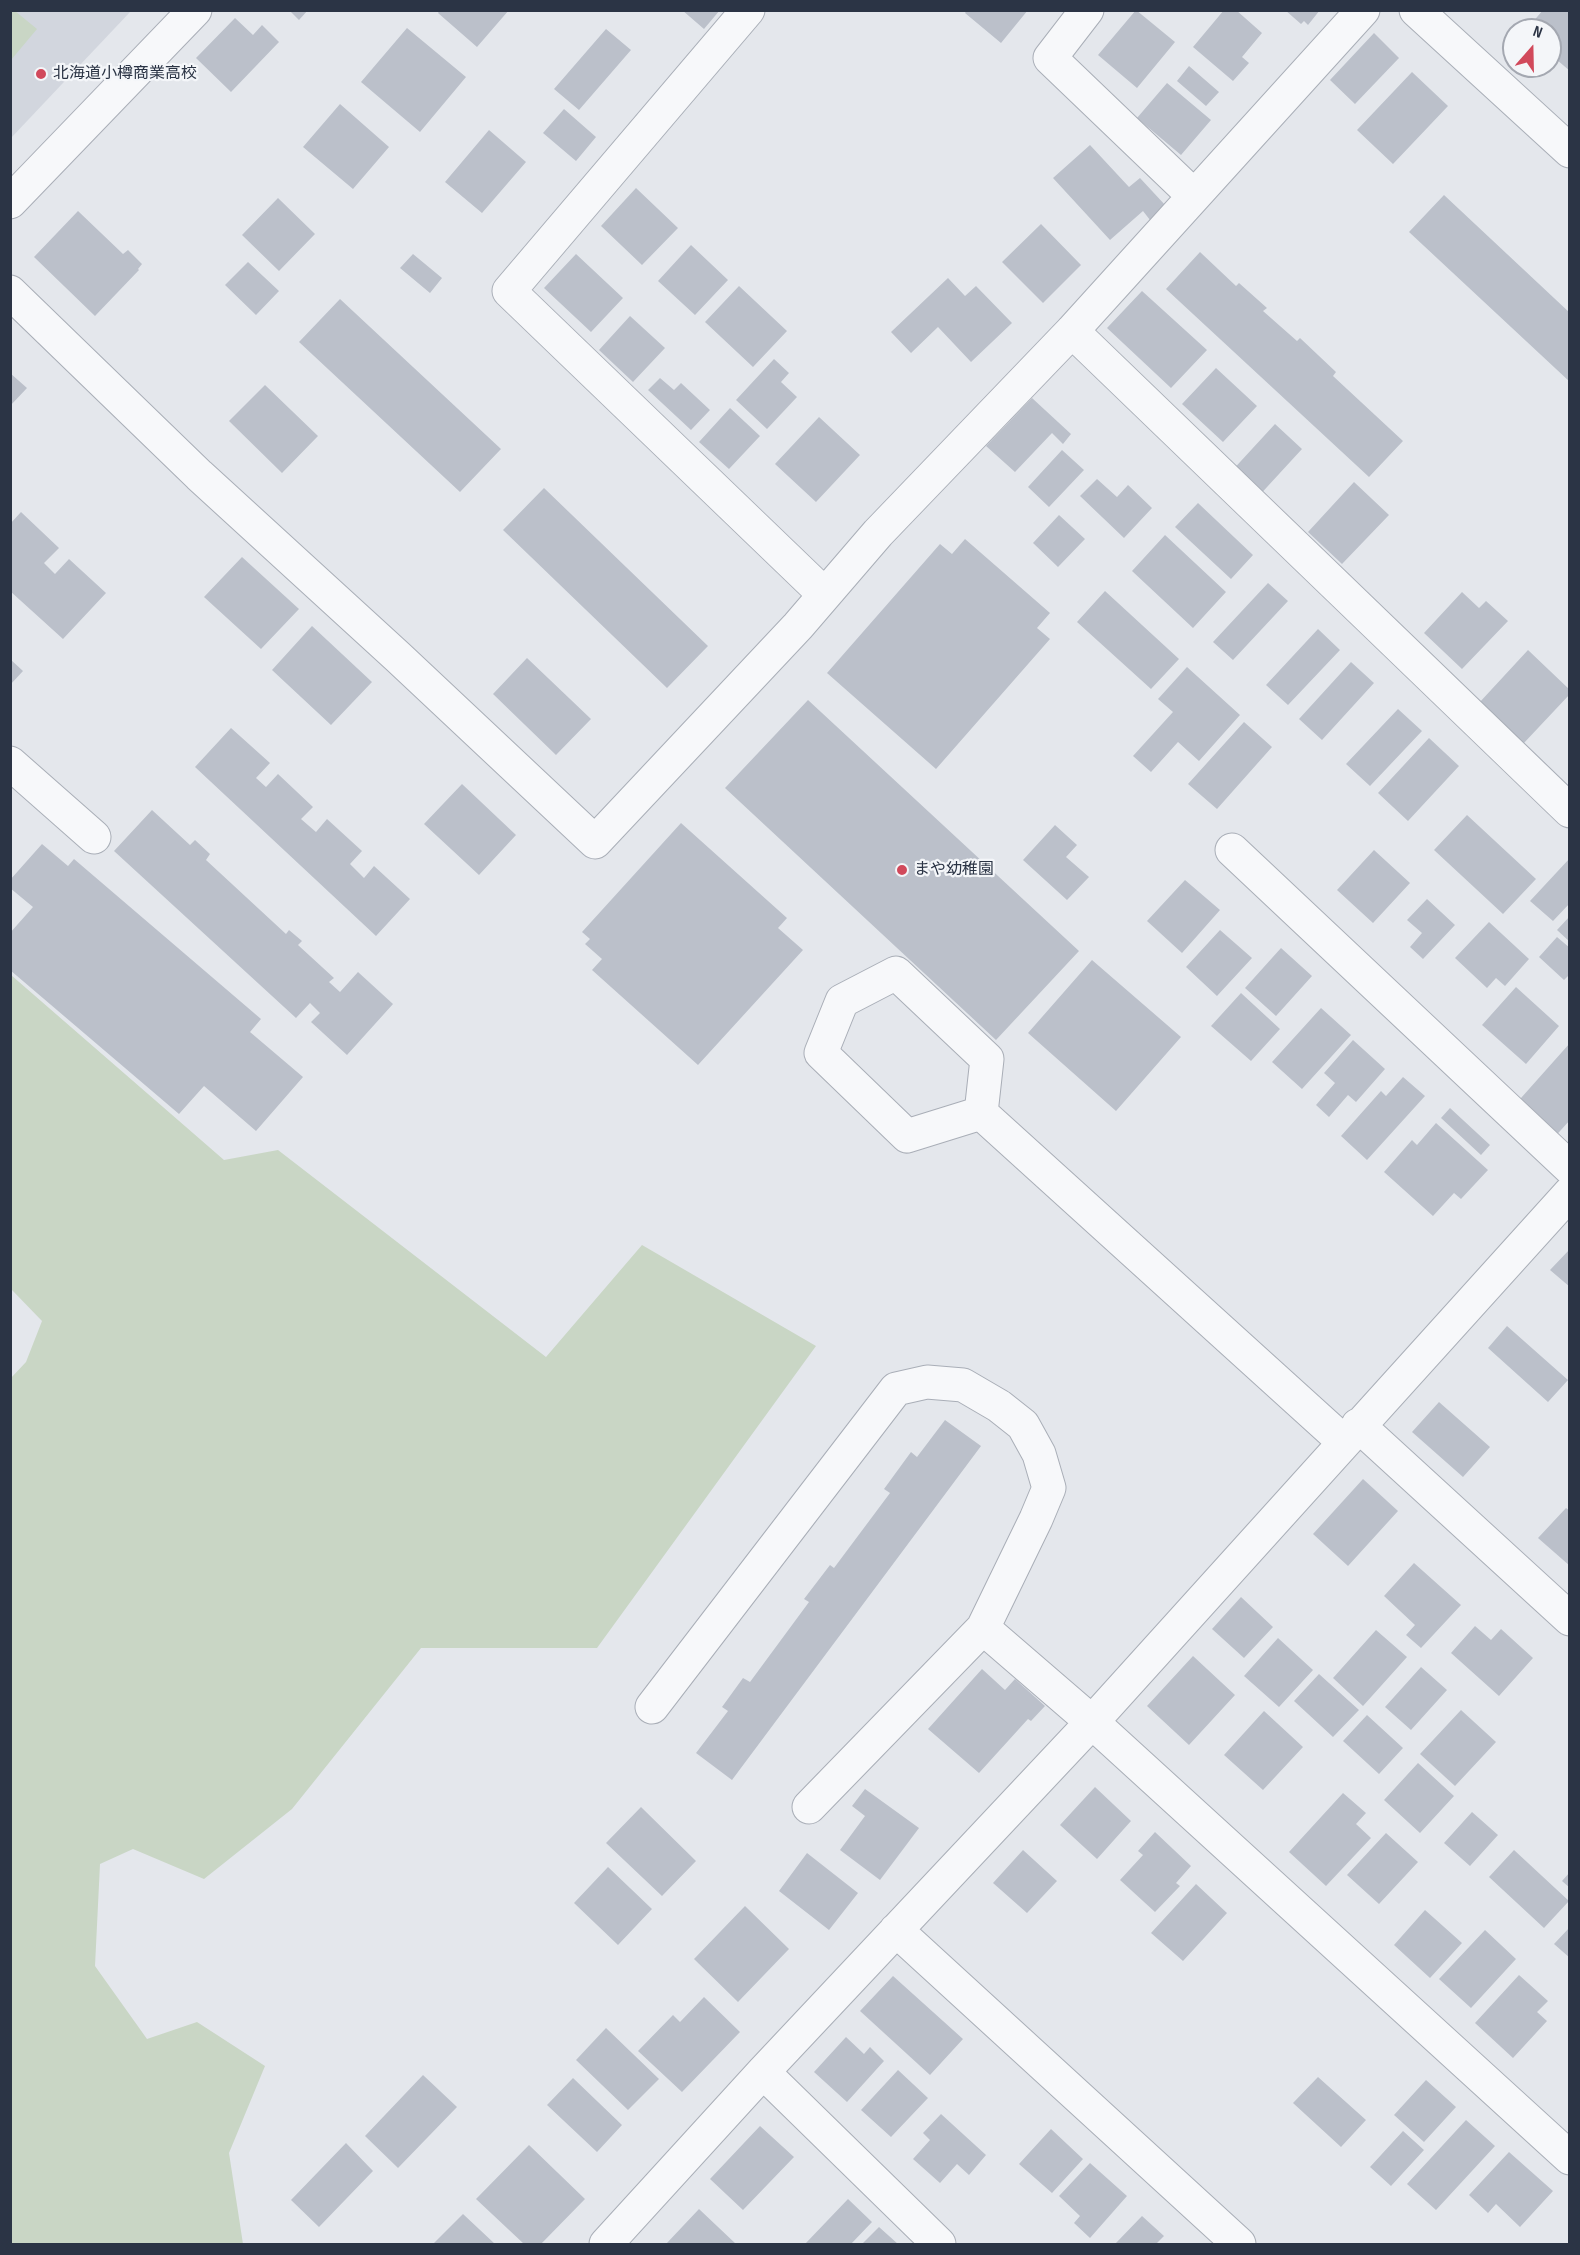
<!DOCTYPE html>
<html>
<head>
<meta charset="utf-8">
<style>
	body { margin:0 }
	#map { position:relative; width:1580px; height:2255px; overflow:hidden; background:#e4e7ec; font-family:"Sofia Sans Condensed",sans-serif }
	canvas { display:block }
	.frame { position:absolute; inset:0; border:12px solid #2b3445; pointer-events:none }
	.north { position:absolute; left:1502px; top:18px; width:60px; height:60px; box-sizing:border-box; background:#f4f6f9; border:2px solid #a4a8b1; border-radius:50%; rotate:20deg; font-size:16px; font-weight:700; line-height:24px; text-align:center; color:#2b3445 }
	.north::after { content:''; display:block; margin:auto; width:21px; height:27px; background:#d1495b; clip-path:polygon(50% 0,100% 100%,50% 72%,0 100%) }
</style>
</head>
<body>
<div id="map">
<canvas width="1580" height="2255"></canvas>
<div class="frame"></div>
<div class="north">N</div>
</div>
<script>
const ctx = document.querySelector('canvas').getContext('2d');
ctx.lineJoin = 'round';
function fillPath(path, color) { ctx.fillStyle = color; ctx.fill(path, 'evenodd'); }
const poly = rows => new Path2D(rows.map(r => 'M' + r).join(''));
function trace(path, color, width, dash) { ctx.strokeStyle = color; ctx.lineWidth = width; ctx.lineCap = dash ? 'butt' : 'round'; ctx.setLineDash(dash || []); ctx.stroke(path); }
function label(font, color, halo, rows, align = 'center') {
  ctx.font = font + ' "Sofia Sans Condensed","Noto Sans JP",sans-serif'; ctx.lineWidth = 4.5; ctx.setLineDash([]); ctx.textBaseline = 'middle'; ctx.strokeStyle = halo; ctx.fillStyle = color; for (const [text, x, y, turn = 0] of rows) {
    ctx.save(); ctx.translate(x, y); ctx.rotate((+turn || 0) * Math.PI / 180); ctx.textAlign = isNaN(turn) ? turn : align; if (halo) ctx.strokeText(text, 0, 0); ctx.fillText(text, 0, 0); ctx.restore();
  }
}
fillPath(poly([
	[11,11,131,11,11,138]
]), '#d2d6de');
fillPath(poly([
	[11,10,15,11,37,29,11,60],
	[11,975,224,1160,278,1150,546,1357,642,1245,816,1346,597,1648,421,1648,292,1809,204,1879,133,1849,100,1864,95,1966,147,2039,197,2022,265,2066,229,2153,243,2244,11,2244,10,1379,26,1362,42,1321,11,1289]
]), '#c9d6c5');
fillPath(poly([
	[289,10,308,10,299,20],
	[440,10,509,10,477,47,438,13],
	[682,10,720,10,704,29],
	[967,10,1028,10,1001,43,965,13],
	[1136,10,1175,42,1137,88,1098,55],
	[1224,10,1236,10,1262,33,1242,57,1249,63,1233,81,1193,47],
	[1285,10,1320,10,1308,25,1304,21,1301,24],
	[1543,10,1570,10,1570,71,1550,54,1550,30,1526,30],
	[235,18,253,35,262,25,279,42,231,92,196,58],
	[407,28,466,77,420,132,361,82],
	[606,29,631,50,579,110,554,89],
	[1374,33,1399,58,1355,104,1330,80],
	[1189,66,1219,92,1206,106,1177,81],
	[1412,72,1448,106,1393,164,1357,130],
	[1167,83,1211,120,1181,155,1137,118],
	[340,104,389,147,353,189,303,147],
	[564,109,596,137,576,161,543,133],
	[489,130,526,162,482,213,445,182],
	[1090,145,1129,187,1140,178,1166,206,1150,220,1143,211,1110,240,1053,178],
	[636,188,678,228,642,265,601,226],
	[1444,195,1570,313,1570,382,1409,232],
	[278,198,315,234,279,271,242,235],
	[78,211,123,254,128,250,142,264,138,269,139,270,95,316,34,257],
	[1041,224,1081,265,1043,303,1002,262],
	[691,245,728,280,695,315,658,281],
	[1200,252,1236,286,1239,283,1267,308,1263,311,1297,341,1300,338,1336,372,1333,376,1403,441,1369,477,1166,289],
	[413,254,442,278,430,293,400,268],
	[576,254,623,298,591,332,544,288],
	[248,262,279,291,256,315,225,285],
	[948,278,965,296,976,286,1012,323,971,362,938,327,911,353,891,332],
	[739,286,787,331,753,367,705,322],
	[1142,291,1207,350,1171,388,1107,328],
	[340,299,501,449,460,492,299,342],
	[630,316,665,348,633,382,599,350],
	[774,359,789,373,781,382,797,397,767,429,736,400],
	[1216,368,1257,406,1223,442,1182,404],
	[10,373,27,388,10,406],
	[660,378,674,390,681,383,710,410,691,430,648,390],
	[265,385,318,436,282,473,229,421],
	[1032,398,1071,434,1063,444,1052,433,1015,472,986,446],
	[730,408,760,436,729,469,699,442],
	[819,417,860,455,816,502,775,464],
	[1275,424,1302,449,1256,499,1229,474],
	[1062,450,1084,470,1049,507,1028,487],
	[1097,479,1117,497,1128,485,1152,508,1124,538,1080,496],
	[1354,482,1389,515,1342,564,1308,532],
	[544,488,708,646,667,688,503,530],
	[1198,503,1253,555,1231,579,1175,527],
	[21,512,59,548,44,563,55,574,69,559,106,593,63,639,10,591,10,524],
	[1059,515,1085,539,1058,567,1033,543],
	[1165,535,1226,592,1193,628,1132,571],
	[965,539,1050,613,1037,628,1050,639,936,769,827,673,940,544,952,554],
	[242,557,299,609,261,649,204,597],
	[1268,583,1288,601,1233,660,1213,642],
	[1105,591,1179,659,1151,689,1077,622],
	[1462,592,1479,608,1486,601,1508,621,1462,669,1424,633],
	[312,626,372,682,331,725,272,670],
	[1318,629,1340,650,1288,705,1266,685],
	[1528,650,1570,690,1570,694,1523,744,1479,703],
	[527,658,591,719,556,755,493,694],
	[10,659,23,671,10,685],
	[1351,662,1374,683,1322,740,1299,719],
	[1187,667,1240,715,1199,761,1178,742,1151,772,1133,756,1173,712,1158,699],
	[808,700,1079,951,996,1040,725,788],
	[1398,709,1422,731,1370,786,1346,764],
	[1244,722,1272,747,1217,809,1188,784],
	[231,728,270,763,256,778,266,787,278,774,313,807,301,819,316,832,327,819,362,851,350,864,364,878,374,866,410,899,376,936,195,767],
	[1429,738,1459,766,1408,821,1378,793],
	[462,784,516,835,479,875,424,824],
	[152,810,190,845,195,840,210,854,206,860,286,934,289,930,302,941,298,945,334,978,329,982,340,992,358,972,393,1004,347,1055,311,1022,320,1013,310,1003,296,1018,114,851],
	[1467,815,1536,879,1503,914,1434,850],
	[681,823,787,918,778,928,803,950,698,1065,592,970,602,959,585,944,590,939,582,932],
	[1055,825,1077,845,1066,857,1089,877,1067,900,1023,860],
	[42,844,68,866,74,859,261,1019,250,1032,303,1077,256,1131,204,1086,179,1114,10,970,10,933,33,907,10,888,10,880],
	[1374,850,1410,883,1373,923,1337,890],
	[1570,858,1570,903,1553,921,1530,901],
	[1185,880,1220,910,1182,953,1147,921],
	[1427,899,1455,925,1423,959,1410,947,1422,933,1407,920],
	[1570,916,1570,942,1557,930],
	[1489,922,1529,959,1505,986,1496,978,1487,988,1455,958],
	[1220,930,1252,958,1217,996,1186,967],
	[1557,937,1570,948,1570,974,1564,980,1539,957],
	[1281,948,1312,976,1276,1016,1245,988],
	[1092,960,1181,1037,1116,1111,1028,1033],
	[1516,987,1559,1026,1526,1064,1482,1025],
	[1241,993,1280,1029,1251,1061,1211,1026],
	[1321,1008,1351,1035,1302,1089,1272,1062],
	[1353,1040,1385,1069,1356,1102,1348,1095,1329,1117,1316,1105,1335,1083,1324,1073],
	[1570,1043,1570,1120,1551,1141,1513,1107],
	[1403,1077,1425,1096,1367,1160,1341,1136,1381,1091,1386,1096],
	[1450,1108,1490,1145,1481,1155,1441,1118],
	[1436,1123,1488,1170,1461,1199,1454,1193,1433,1216,1384,1172,1412,1140,1417,1145],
	[1570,1249,1570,1287,1550,1270],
	[1507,1326,1568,1380,1548,1402,1488,1348],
	[1439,1402,1490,1447,1463,1477,1412,1432],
	[945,1420,981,1446,732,1780,696,1753,728,1711,722,1707,743,1678,750,1682,809,1602,804,1599,830,1565,834,1568,890,1493,884,1489,911,1452,917,1457],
	[1363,1479,1398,1511,1348,1566,1313,1534],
	[1566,1508,1570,1511,1570,1566,1538,1538],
	[1414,1563,1461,1605,1421,1648,1406,1635,1415,1625,1384,1596],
	[1241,1597,1273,1627,1244,1658,1212,1629],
	[1475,1626,1491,1640,1501,1629,1533,1658,1499,1696,1451,1653],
	[1376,1630,1407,1657,1363,1706,1333,1678],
	[1278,1638,1313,1670,1279,1707,1244,1676],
	[1193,1656,1235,1695,1189,1745,1147,1706],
	[1421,1667,1447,1690,1411,1730,1385,1707],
	[982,1669,1005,1690,1015,1679,1045,1706,1031,1721,1028,1719,979,1773,928,1729],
	[1319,1674,1359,1710,1333,1737,1294,1701],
	[1461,1710,1496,1742,1455,1786,1420,1754],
	[1264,1711,1303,1747,1263,1790,1224,1755],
	[1367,1715,1403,1748,1379,1774,1343,1741],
	[1418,1763,1454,1796,1420,1833,1384,1800],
	[1095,1787,1131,1821,1097,1859,1060,1825],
	[865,1789,919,1828,880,1880,840,1850,865,1816,852,1806],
	[1343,1793,1366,1813,1356,1824,1371,1838,1326,1886,1289,1852],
	[641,1807,696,1861,662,1896,606,1843],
	[1472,1812,1498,1835,1470,1866,1444,1843],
	[1155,1832,1191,1866,1176,1883,1180,1886,1155,1912,1120,1880,1143,1855,1138,1851],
	[1386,1833,1418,1862,1379,1904,1347,1875],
	[1023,1850,1057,1881,1027,1913,993,1883],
	[1514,1850,1569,1901,1544,1928,1489,1877],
	[807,1853,858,1893,829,1930,779,1891],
	[608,1867,652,1909,618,1945,574,1903],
	[1570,1872,1570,1888,1562,1881],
	[1196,1884,1227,1913,1183,1961,1151,1933],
	[745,1906,789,1949,738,2002,694,1959],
	[1425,1910,1462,1943,1430,1978,1394,1945],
	[1570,1927,1570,1958,1554,1944],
	[1485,1930,1516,1959,1471,2008,1439,1979],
	[1519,1975,1548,2001,1537,2012,1547,2021,1513,2058,1475,2023],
	[893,1976,963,2039,930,2075,860,2011],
	[704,1997,740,2032,682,2092,638,2051,673,2015,680,2022],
	[606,2028,659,2079,628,2110,576,2060],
	[846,2037,864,2054,870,2047,884,2061,847,2102,814,2072],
	[898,2070,928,2098,891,2137,861,2110],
	[423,2075,457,2107,398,2168,365,2136],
	[1318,2077,1366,2120,1341,2147,1293,2103],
	[573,2078,622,2125,597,2152,547,2105],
	[1426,2080,1456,2107,1424,2142,1394,2115],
	[941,2114,986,2155,969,2175,957,2164,940,2183,913,2159,930,2140,923,2133],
	[1466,2120,1495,2146,1436,2210,1407,2184],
	[760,2126,794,2157,743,2210,710,2179],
	[1051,2129,1083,2159,1052,2193,1019,2164],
	[1403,2131,1424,2150,1391,2186,1370,2167],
	[346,2143,373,2171,319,2227,291,2200],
	[529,2145,585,2199,541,2244,524,2244,476,2199],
	[1509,2152,1553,2191,1520,2227,1496,2204,1488,2213,1469,2195],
	[1090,2163,1127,2196,1090,2238,1074,2223,1080,2216,1059,2196],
	[848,2199,872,2222,851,2244,805,2244],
	[699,2209,736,2244,666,2244],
	[463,2214,495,2244,433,2244],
	[1142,2216,1164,2236,1156,2244,1115,2244],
	[879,2227,898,2244,862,2244]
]), '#bbc0ca');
const minor = poly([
	[748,10,509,291,824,594],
	[1087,10,1050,58,1194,196],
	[1416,10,1570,151],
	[10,202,195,10],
	[10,292,199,475,398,657,595,842,798,626,878,533,1072,331,1363,10],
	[1072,331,1570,811],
	[10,763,94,837],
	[1232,850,1570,1168],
	[981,1113,987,1059,896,973,842,1001,821,1053,907,1136,981,1113,1343,1441],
	[1358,1425,1570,1619],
	[652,1707,896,1389,927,1382,963,1385,999,1406,1023,1425,1039,1454,1049,1488,1036,1519,983,1628,1092,1722,1570,2158],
	[809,1807,983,1628],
	[896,1930,1239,2244],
	[763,2072,939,2244],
	[606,2244,763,2072,1092,1722,1570,1193]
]);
trace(minor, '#a9aeb7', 35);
trace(minor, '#f7f8fa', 33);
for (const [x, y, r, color] of [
	[41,74,6,"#d1495b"],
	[902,870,6,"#d1495b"]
]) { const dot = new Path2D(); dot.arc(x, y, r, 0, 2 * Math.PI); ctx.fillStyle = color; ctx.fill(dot); trace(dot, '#f4f6f9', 2); }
label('16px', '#2b3445', '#f4f6f9', [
	["北海道小樽商業高校",53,74],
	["まや幼稚園",914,870]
], 'left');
</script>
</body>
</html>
